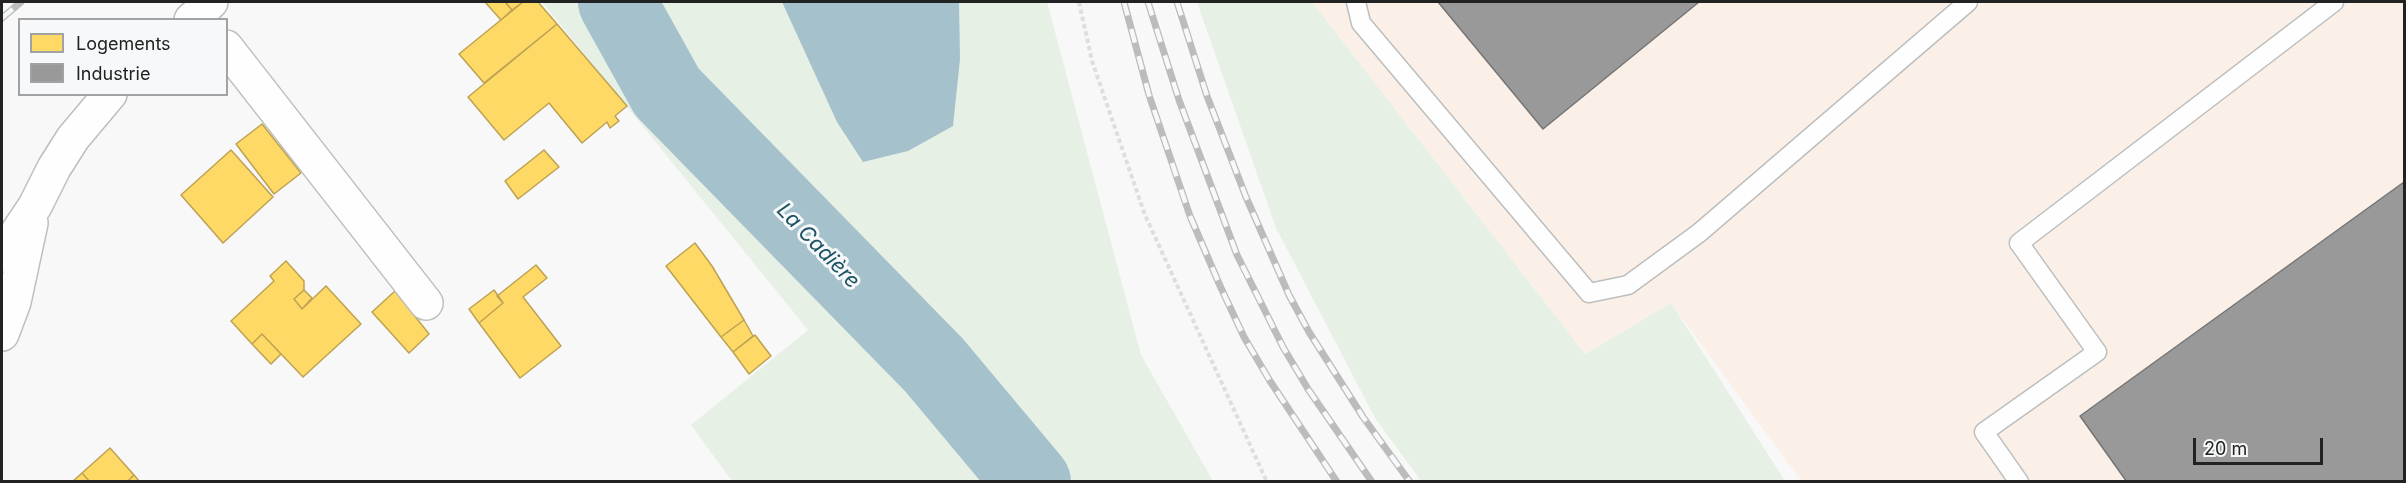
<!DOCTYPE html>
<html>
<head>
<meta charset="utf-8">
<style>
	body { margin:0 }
	#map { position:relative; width:2406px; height:483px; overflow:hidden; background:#f8f8f8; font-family:Inter,sans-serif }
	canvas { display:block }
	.frame { position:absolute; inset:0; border:3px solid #212222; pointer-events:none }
	.legend { position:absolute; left:18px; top:18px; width:210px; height:78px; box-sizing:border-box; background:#f7f8f9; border:2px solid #a1a2a3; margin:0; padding:8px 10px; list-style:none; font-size:18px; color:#212222 }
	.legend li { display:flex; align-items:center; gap:12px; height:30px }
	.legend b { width:30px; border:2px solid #a1a2a3 }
	.scale { position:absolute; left:2193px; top:438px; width:130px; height:27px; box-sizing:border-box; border:3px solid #212222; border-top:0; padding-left:8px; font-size:18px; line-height:21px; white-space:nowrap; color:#212222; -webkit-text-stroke:4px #f7f8f9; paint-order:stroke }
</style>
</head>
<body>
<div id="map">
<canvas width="2406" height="483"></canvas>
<div class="frame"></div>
<ul class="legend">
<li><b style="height:16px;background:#ffd966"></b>Logements</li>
<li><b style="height:16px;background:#999"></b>Industrie</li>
</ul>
<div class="scale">20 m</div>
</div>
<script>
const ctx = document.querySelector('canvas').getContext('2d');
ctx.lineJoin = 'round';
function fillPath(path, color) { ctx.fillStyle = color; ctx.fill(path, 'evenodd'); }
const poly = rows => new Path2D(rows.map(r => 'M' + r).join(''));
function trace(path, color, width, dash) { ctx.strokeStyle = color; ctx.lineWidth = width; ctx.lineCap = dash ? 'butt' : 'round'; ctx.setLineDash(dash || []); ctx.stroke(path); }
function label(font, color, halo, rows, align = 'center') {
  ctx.font = font + ' Inter,sans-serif'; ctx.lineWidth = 6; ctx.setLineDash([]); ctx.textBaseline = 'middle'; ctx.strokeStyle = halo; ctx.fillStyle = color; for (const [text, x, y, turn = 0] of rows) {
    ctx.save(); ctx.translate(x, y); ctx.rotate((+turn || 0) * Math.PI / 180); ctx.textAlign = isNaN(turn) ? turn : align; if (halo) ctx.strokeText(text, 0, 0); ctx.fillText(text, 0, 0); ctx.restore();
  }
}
fillPath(poly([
	[1312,2,2404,2,2404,481,1801,481,1671,303,1585,354]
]), '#fbf0e8');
fillPath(poly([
	[542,2,1047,2,1141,355,1213,481,732,481,691,425,808,330],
	[1197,2,1312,2,1585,354,1671,303,1785,481,1421,481,1375,418,1276,228]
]), '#e7f0e5');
fillPath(poly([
	[782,2,959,2,960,59,953,126,908,151,863,162,837,122]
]), '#a5c2cc');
const homes = poly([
	[485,2,505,2,512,10,501,20,485,2],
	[508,2,523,2,512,10,506,3,508,2],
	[523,2,538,2,557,24,484,83,459,54,523,2],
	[557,24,627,106,615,116,619,121,610,128,607,122,582,143,549,103,504,140,468,97,557,24],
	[262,124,301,173,274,194,236,144,262,124],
	[231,150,273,197,223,243,181,195,231,150],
	[544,150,559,167,518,199,505,181,544,150],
	[695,243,712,266,744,320,721,337,666,266,695,243],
	[286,261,304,281,304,290,294,299,302,309,326,286,361,324,303,377,262,334,252,344,231,321,274,281,270,276,286,261],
	[536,265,547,278,523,297,561,346,520,378,479,323,503,303,497,296,536,265],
	[304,290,312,298,302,309,294,299,304,290],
	[494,290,503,303,479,323,469,309,494,290],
	[395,291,429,334,409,353,372,312,395,291],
	[744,320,753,336,733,352,721,337,744,320],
	[262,334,281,354,271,364,252,344,262,334],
	[755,335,771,356,749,374,733,352,755,335],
	[110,448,134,475,127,482,90,482,82,473,110,448],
	[82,473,90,482,72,482,82,473],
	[134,475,140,482,127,482,134,475]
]);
fillPath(homes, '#ffd966');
trace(homes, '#bca252', 1.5);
const industry = poly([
	[1438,2,1699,2,1543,129,1438,2],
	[2404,182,2404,482,2127,482,2080,416,2404,182]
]);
fillPath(industry, '#999');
trace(industry, '#757575', 1.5);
trace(poly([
	[617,2,667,92,934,365,1032,482]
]), '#a5c2cc', 78);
const lane = poly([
	[1356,2,1361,23,1589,293,1628,285,1699,233,1968,2],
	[2019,482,1984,432,2097,352,2019,243,2334,2]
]);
const street = poly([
	[191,20,211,2],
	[226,47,426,303],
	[2,255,35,206,54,168,73,138,110,94],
	[2,334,14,302,31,223]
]);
trace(lane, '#bdbebe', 21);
trace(street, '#bdbebe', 36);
trace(poly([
	[1079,2,1092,61,1145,215,1267,482]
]), '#dedede', 4, [4.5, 3]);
trace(lane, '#fefefe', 18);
trace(street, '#fefefe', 33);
const rail = poly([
	[1124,2,1149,95,1190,216,1221,288,1244,337,1270,381,1337,482],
	[1148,2,1179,100,1237,255,1283,347,1308,389,1372,482],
	[1177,2,1207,96,1246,197,1289,295,1309,332,1363,417,1410,482],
	[2,18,21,2]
]);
trace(rail, '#bbbcbc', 7);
trace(rail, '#f7f8f9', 4.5, [14]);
label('italic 21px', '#1b5363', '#f7f8f9', [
	["La Cadière",818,246,46]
]);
</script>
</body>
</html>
